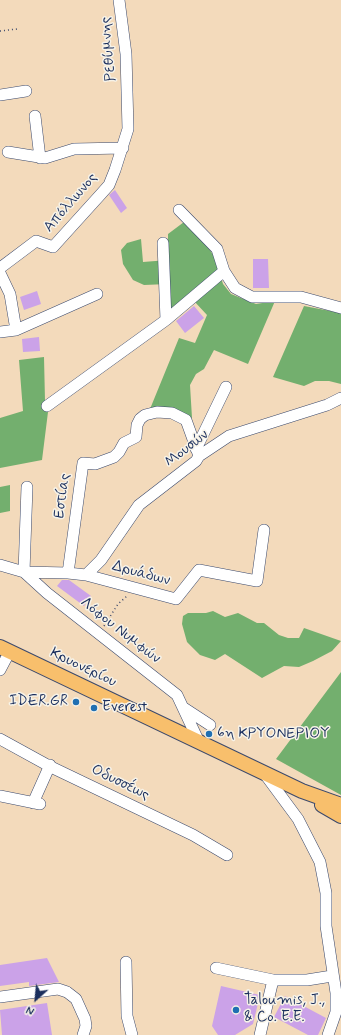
<!DOCTYPE html>
<html>
<head>
<meta charset="utf-8">
<style>
	body { margin:0 }
	#map { position:relative; width:341px; height:1035px; overflow:hidden; background:#f3dabb; font-family:Mynerve,sans-serif }
	canvas { display:block }
	.north { position:absolute; left:16px; top:979px; width:40px; height:40px; -webkit-text-stroke:3px #f7f3e8; paint-order:stroke; rotate:207deg; font-size:11px; font-weight:700; line-height:16px; text-align:center; color:#1b2f5e }
	.north::after { content:''; display:block; margin:auto; width:14px; height:18px; background:#1b2f5e; clip-path:polygon(50% 0,100% 100%,50% 72%,0 100%) }
</style>
</head>
<body>
<div id="map">
<canvas width="341" height="1035"></canvas>
<div class="north">N</div>
</div>
<script>
const ctx = document.querySelector('canvas').getContext('2d');
ctx.lineJoin = 'round';
function fillPath(path, color) { ctx.fillStyle = color; ctx.fill(path, 'evenodd'); }
const poly = rows => new Path2D(rows.map(r => 'M' + r).join(''));
function trace(path, color, width, dash) { ctx.strokeStyle = color; ctx.lineWidth = width; ctx.lineCap = dash ? 'butt' : 'round'; ctx.setLineDash(dash || []); ctx.stroke(path); }
function label(font, color, halo, rows, align = 'center') {
  ctx.font = font + ' Mynerve,sans-serif'; ctx.lineWidth = 3; ctx.setLineDash([]); ctx.textBaseline = 'middle'; ctx.strokeStyle = halo; ctx.fillStyle = color; for (const [text, x, y, turn = 0] of rows) {
    ctx.save(); ctx.translate(x, y); ctx.rotate((+turn || 0) * Math.PI / 180); ctx.textAlign = isNaN(turn) ? turn : align; if (halo) ctx.strokeText(text, 0, 0); ctx.fillText(text, 0, 0); ctx.restore();
  }
}
fillPath(poly([
	[184,222,203,240,214,256,223,284,231,294,256,304,275,301,248,364,214,350,204,369,196,374,190,385,192,418,176,411,150,409,179,338,195,343,207,315,194,301,170,311,168,284,144,285,133,280,123,264,121,250,127,243,141,239,143,262,168,260,168,234],
	[304,306,341,313,341,384,329,381,315,381,304,386,273,377],
	[44,357,45,401,48,412,42,460,0,468,0,418,23,411,19,360],
	[10,485,10,511,0,513,0,487],
	[213,611,225,617,238,613,257,623,264,623,279,635,288,638,299,638,304,628,341,641,332,651,313,661,299,667,284,666,262,678,225,654,215,660,200,655,187,642,182,624,183,616,188,613,206,613],
	[341,672,341,795,276,759]
]), '#73af6e');
fillPath(poly([
	[115,190,127,208,121,213,109,195],
	[253,259,268,259,269,288,253,288],
	[37,291,41,304,24,310,20,297],
	[194,306,204,318,185,333,176,321],
	[39,337,40,351,23,352,22,339],
	[62,580,69,580,91,596,84,606,57,586],
	[47,958,59,982,29,986,29,982,0,986,0,965],
	[221,986,260,995,253,1024,235,1035,218,1035,212,1026],
	[285,996,326,1018,318,1035,308,1035,274,1017],
	[47,1003,52,1035,2,1035,0,1010]
]), '#cba2e8');
const minor = poly([
	[0,95,26,91],
	[35,116,40,158],
	[8,152,45,158,74,149,123,148],
	[179,210,217,249,224,271,235,288,252,297,301,297,341,308],
	[163,243,166,320],
	[0,268,36,241,53,247,101,194,109,185,115,170,128,129,126,54,119,0],
	[0,273,10,294,16,330],
	[0,332,16,330,97,294],
	[47,406,166,320,224,271],
	[196,449,226,387],
	[27,487,24,572,68,573,86,575,176,599,199,570,257,581,264,530],
	[0,565,24,572,47,593,177,695,199,742],
	[68,573,83,463,95,464,114,457,119,452,124,443,136,437,137,425,140,419,145,415,157,412,172,413,186,420,199,456],
	[86,575,101,560,139,505,196,461,199,456,229,436,327,405,341,398],
	[0,670,10,651],
	[184,708,210,725],
	[0,739,51,767,193,835,227,855],
	[264,773,298,819,320,862,326,893,326,926,336,993,336,1012,328,1035],
	[0,796,40,804],
	[33,803,50,765],
	[126,962,127,1016,132,1035],
	[216,968,273,980,307,980,332,976],
	[0,997,58,989,67,992,76,999,85,1019,86,1026,83,1035],
	[260,1035,273,980]
]);
const major = poly([
	[0,647,302,791,341,805],
	[322,805,341,816]
]);
trace(minor, '#3b496c', 12);
trace(major, '#3b496c', 16);
trace(poly([
	[0,31,17,29],
	[104,626,118,604,127,596]
]), '#3b496c', 1.5, [1, 3]);
trace(minor, '#fff', 11);
trace(major, '#f8bf6c', 14);
for (const [x, y, r, color] of [
	[76,702,4,"#1f6fb2"],
	[94,708,4,"#1f6fb2"],
	[209,734,4,"#1f6fb2"],
	[236,1010,4,"#1f6fb2"]
]) { const dot = new Path2D(); dot.arc(x, y, r, 0, 2 * Math.PI); ctx.fillStyle = color; ctx.fill(dot); trace(dot, '#f7f3e8', 1.5); }
label('15px', '#1b2f5e', '#f7f3e8', [
	["Ρεθύμνης",109,49,-95],
	["Απόλλωνος",71,203,-49],
	["Μουσών",187,449,-38],
	["Εστίας",63,496,-82],
	["Δρυάδων",141,574,15],
	["Λόφου Νυμφών",120,631,38],
	["Κρυονερίου",83,668,26],
	["Οδυσσέως",120,783,26]
]);
label('15px', '#1b2f5e', '#f7f3e8', [
	["IDER.GR",68,702,"right"],
	["Everest",102,708],
	["6η ΚΡΥΟΝΕΡΙΟΥ",217,734],
	["Taloumis, J.,",244,1001],
	["& Co. E.E.",244,1018]
], 'left');
</script>
</body>
</html>
